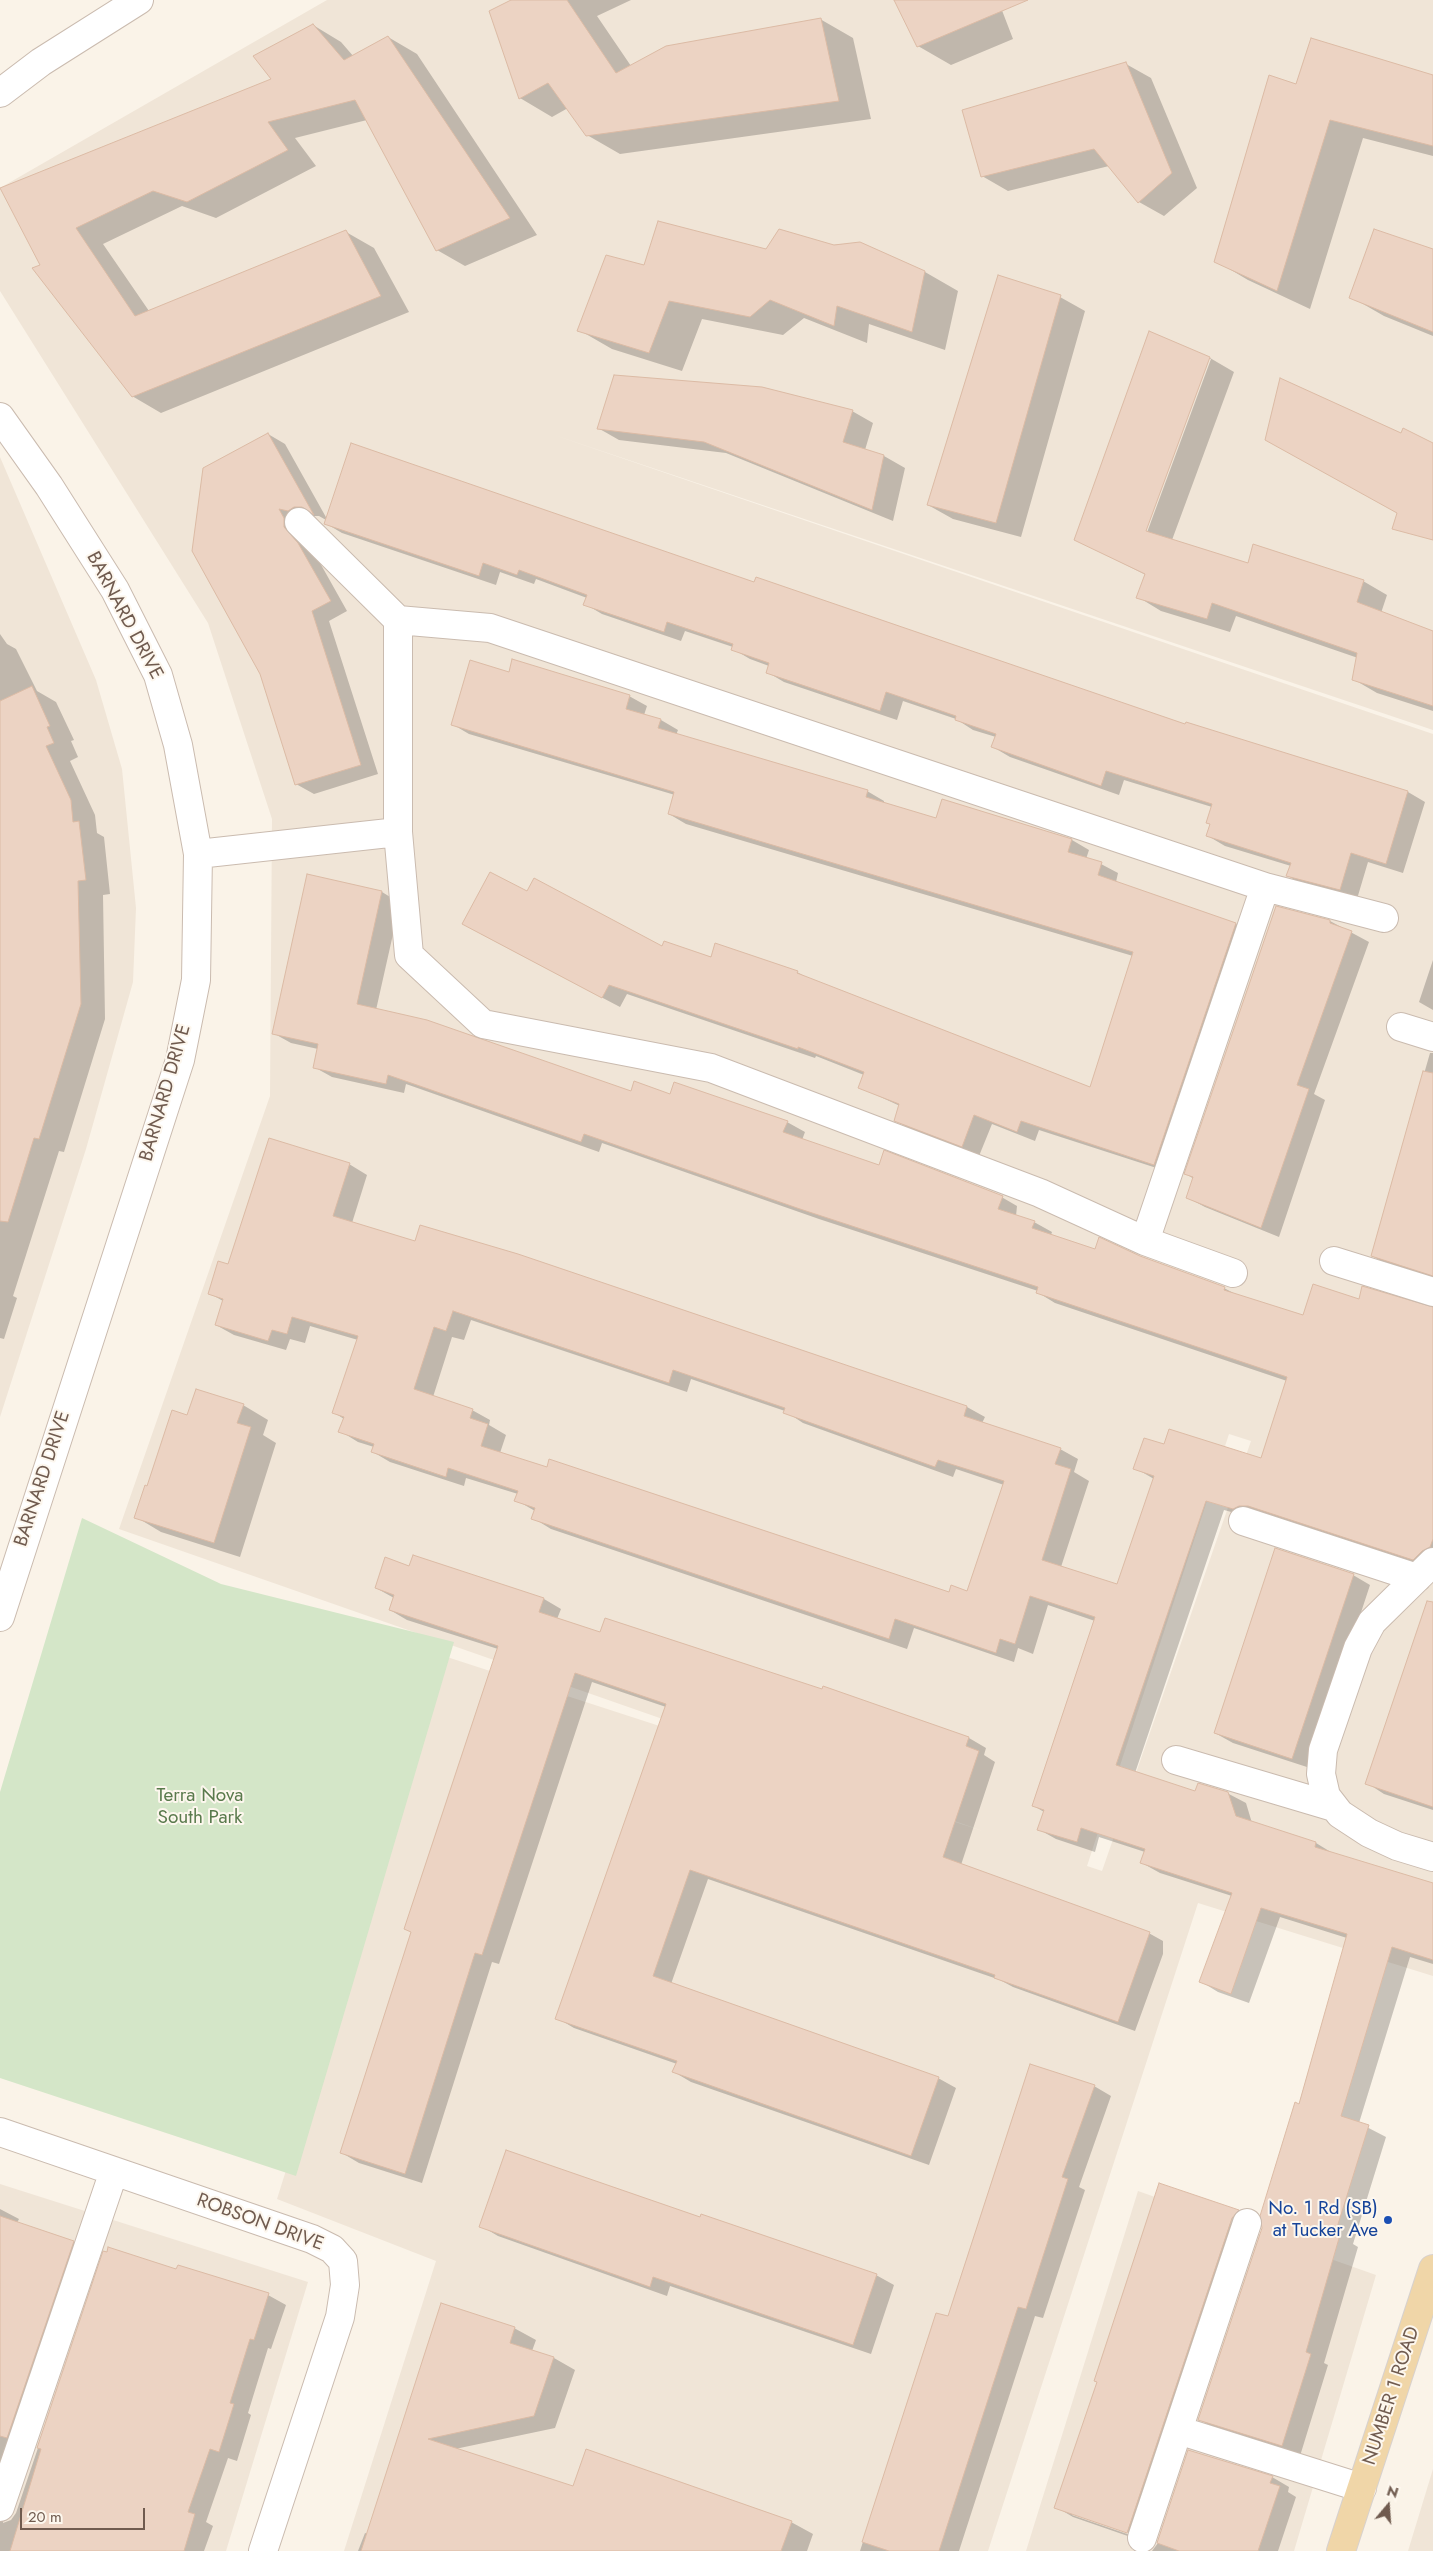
<!DOCTYPE html>
<html>
<head>
<meta charset="utf-8">
<style>
	body { margin:0 }
	#map { position:relative; width:1433px; height:2551px; overflow:hidden; background:#faf3e8; font-family:Jost,sans-serif }
	canvas { display:block }
	.north { position:absolute; left:1363px; top:2481px; width:50px; height:50px; -webkit-text-stroke:4px #fdf7ee; paint-order:stroke; rotate:18deg; font-size:14px; font-weight:700; line-height:20px; text-align:center; color:#705b4f }
	.north::after { content:''; display:block; margin:auto; width:18px; height:22px; background:#705b4f; clip-path:polygon(50% 0,100% 100%,50% 72%,0 100%) }
	.scale { position:absolute; left:20px; top:2508px; width:125px; height:22px; box-sizing:border-box; border:2px solid #705b4f; border-top:0; padding-left:6px; font-size:15px; line-height:18px; white-space:nowrap; color:#705b4f; -webkit-text-stroke:4px #fdf7ee; paint-order:stroke }
</style>
</head>
<body>
<div id="map">
<canvas width="1433" height="2551"></canvas>
<div class="north">N</div>
<div class="scale">20 m</div>
</div>
<script>
const ctx = document.querySelector('canvas').getContext('2d');
ctx.lineJoin = 'round';
function fillPath(path, color) { ctx.fillStyle = color; ctx.fill(path, 'evenodd'); }
const poly = rows => new Path2D(rows.map(r => 'M' + r).join(''));
function trace(path, color, width, dash) { ctx.strokeStyle = color; ctx.lineWidth = width; ctx.lineCap = dash ? 'butt' : 'round'; ctx.setLineDash(dash || []); ctx.stroke(path); }
function label(font, color, halo, rows, align = 'center') {
  ctx.font = font + ' Jost,sans-serif'; ctx.lineWidth = 4; ctx.setLineDash([]); ctx.textBaseline = 'middle'; ctx.strokeStyle = halo; ctx.fillStyle = color; for (const [text, x, y, turn = 0] of rows) {
    ctx.save(); ctx.translate(x, y); ctx.rotate((+turn || 0) * Math.PI / 180); ctx.textAlign = isNaN(turn) ? turn : align; if (halo) ctx.strokeText(text, 0, 0); ctx.fillText(text, 0, 0); ctx.restore();
  }
}
fillPath(poly([
	[327,0,1433,0,1433,730,551,434,1433,734,1433,1976,1198,1903,988,2551,344,2551,436,2261,277,2199,447,1657,983,1831,119,1529,270,1096,272,819,208,623,0,291,0,188],
	[1229,1434,1251,1441,1102,1871,1087,1866],
	[0,457,96,680,122,769,136,908,133,982,86,1149,0,1417],
	[0,2184,308,2282,226,2551,0,2551],
	[1138,2191,1376,2275,1294,2551,1026,2551],
	[1433,2469,1433,2551,1408,2551]
]), '#f0e5d7');
fillPath(poly([
	[82,1518,221,1584,454,1642,296,2176,0,2078,0,1792]
]), '#d4e6c8');
fillPath(poly([
	[513,0,631,0,597,16,631,66,820,19,853,38,871,119,620,154,587,135,568,108,552,117,520,98],
	[895,0,998,0,1013,39,951,65,918,46],
	[313,25,341,42,354,57,388,37,417,54,537,235,465,266,437,250,367,120,295,138,316,166,216,218,182,206,103,244,149,311,346,232,374,248,409,312,161,413,132,396,42,266,2,189,273,80],
	[1126,64,1151,78,1197,188,1164,216,1139,202,1109,166,1008,191,982,176],
	[1433,76,1433,156,1363,138,1310,309,1248,280,1216,261,1297,86],
	[860,243,925,272,958,291,945,350,869,324,867,343,804,318,783,335,702,319,682,371,612,349,579,330,645,267,767,250],
	[1433,250,1433,336,1384,316,1351,297],
	[1060,297,1085,311,1021,537,953,519,928,505],
	[1150,332,1210,358,1234,372,1172,540,1249,565,1363,581,1387,595,1381,613,1433,632,1433,711,1377,693,1353,679,1358,658,1236,616,1230,632,1161,611,1138,597,1146,575,1075,539],
	[1208,359,1211,359,1145,538,1143,537],
	[852,411,873,423,865,450,884,456,905,468,893,521,726,453,619,440,598,428],
	[268,434,285,444,327,519,755,583,1186,725,1186,724,1408,792,1425,802,1403,873,1368,862,1357,899,1305,886,1288,876,1291,866,1225,846,1208,836,1211,825,1212,807,1124,780,1119,795,1010,757,993,747,996,737,973,730,956,719,903,701,897,720,784,682,767,672,769,666,750,659,733,649,733,647,685,631,681,641,602,614,585,604,587,598,536,579,534,584,500,572,496,585,342,533,325,523,326,520,319,516,312,516,315,554,347,611,329,621,378,774,314,794,296,784],
	[0,634,7,644,16,649,37,691,56,702,74,740,71,741,78,757,70,761,95,815,97,833,104,837,110,894,103,895,105,1019,64,1152,59,1151,13,1296,17,1298,4,1339,0,1338],
	[510,674,629,696,647,706,644,715,661,720,678,730,676,735,867,791,884,801,884,803,937,819,943,800,1072,840,1089,850,1086,859,1101,864,1118,873,1116,882,1236,924,1253,934,1172,1173,1039,1130,1035,1141,992,1124,979,1156,912,1130,895,1120,900,1106,859,1087,864,1075,816,1056,815,1058,627,994,620,1007,481,934,527,893,663,948,797,972,811,980,1091,1088,1133,956,686,824,669,814,675,795,469,734,452,724],
	[308,876,382,892,400,903,376,1010,632,1093,671,1095,787,1122,805,1132,802,1140,880,1166,998,1195,1017,1206,1016,1216,1034,1222,1052,1232,1051,1235,1096,1251,1139,1257,1224,1288,1237,1295,1304,1317,1359,1301,1433,1308,1433,1568,1224,1510,1135,1773,1196,1792,1227,1793,1246,1803,1252,1823,1316,1843,1334,1854,1433,1884,1433,1964,1410,1957,1359,2123,1386,2137,1353,2244,1358,2247,1324,2363,1328,2365,1300,2456,1217,2430,1199,2419,1263,2228,1347,1938,1280,1917,1249,2003,1218,1992,1200,1981,1232,1896,1160,1873,1142,1863,1145,1852,1099,1837,1095,1852,1056,1839,1038,1829,1044,1812,1034,1806,1095,1621,1048,1605,1033,1654,1018,1648,1014,1662,914,1628,907,1649,551,1529,533,1518,535,1511,516,1500,518,1494,466,1478,464,1486,390,1462,373,1452,374,1447,358,1442,340,1431,344,1419,333,1412,358,1340,310,1326,305,1343,290,1339,286,1350,234,1335,216,1325,223,1301,209,1293,229,1265,349,1164,367,1175,352,1223,416,1243,517,1255,967,1407,985,1417,982,1423,1060,1449,1078,1459,1074,1472,1089,1481,1061,1567,1118,1586,1154,1479,1135,1468,1164,1446,1262,1460,1287,1381,1055,1303,1037,1292,1038,1291,819,1219,602,1143,599,1152,406,1084,404,1093,332,1077,314,1067,318,1049,291,1043,273,1033],
	[471,1320,687,1392,691,1379,785,1411,803,1423,953,1477,956,1469,1004,1485,968,1592,949,1594,500,1453,506,1435,489,1425,490,1420,472,1410,433,1397,452,1337,464,1340],
	[1330,921,1369,942,1314,1094,1325,1100,1279,1237,1205,1207,1188,1198,1194,1179,1186,1174],
	[1433,960,1433,1010,1419,1002],
	[1430,1053,1433,1053,1433,1279,1390,1266,1372,1256],
	[243,1405,268,1420,263,1435,276,1443,240,1557,161,1532,136,1517,148,1487,188,1417],
	[410,1567,544,1599,561,1609,557,1619,601,1634,823,1690,824,1688,969,1738,986,1748,984,1755,995,1762,961,1865,1145,1931,1163,1941,1163,1954,1135,2031,1013,1987,1000,1980,708,1879,671,1984,938,2078,956,2088,929,2165,691,2082,674,2072,677,2064,574,2028,557,2018,666,1707,592,1682,499,1964,492,1962,422,2183,359,2163,342,2153,412,1932,405,1929,498,1649,407,1620,390,1610,394,1598,376,1588],
	[1353,1575,1370,1585,1310,1768,1233,1743,1215,1733],
	[1433,1660,1433,1810,1384,1794,1367,1783],
	[1094,2086,1111,2096,1079,2187,1085,2190,1043,2318,1035,2316,959,2551,860,2551,937,2314,948,2318],
	[1160,2184,1239,2211,1256,2221,1145,2542,1073,2517,1056,2507,1099,2382],
	[1072,2513,1134,2534,1133,2536,1072,2515],
	[0,2209,19,2219,17,2223,73,2242,91,2252,3,2512,3,2523,11,2520,16,2513,104,2253,268,2295,286,2305,271,2349,268,2348,248,2413,251,2415,237,2461,228,2458,206,2522,213,2526,204,2551,0,2551],
	[701,2219,876,2275,894,2285,871,2354,670,2286,667,2296,498,2236,481,2226],
	[442,2304,514,2328,536,2340,532,2351,554,2358,575,2370,555,2428,455,2449,574,2488,791,2522,813,2534,807,2551,358,2551,365,2533,368,2534],
	[1189,2451,1272,2477,1289,2487,1288,2492,1296,2497,1278,2551,1152,2551,1158,2543]
]), '#0003');
const building = poly([
	[511,0,567,0,616,73,666,46,821,18,839,101,586,136,548,83,519,99,489,11,511,0],
	[894,0,1028,0,917,47,894,0],
	[313,24,344,60,388,36,510,218,436,251,355,100,268,122,288,150,187,202,153,191,76,228,135,316,346,230,381,296,132,397,32,268,40,265,0,188,271,79,253,56,313,24],
	[1311,38,1433,75,1433,146,1330,120,1277,291,1214,262,1269,75,1296,84,1311,38],
	[1126,62,1172,173,1138,203,1094,149,981,177,962,110,1126,62],
	[658,221,766,249,779,229,834,245,860,242,925,271,912,332,837,306,834,326,770,300,750,317,669,301,649,353,577,331,606,255,644,265,658,221],
	[1374,229,1433,249,1433,332,1349,298,1374,229],
	[998,275,1061,295,996,523,927,505,998,275],
	[1149,331,1210,357,1146,531,1248,563,1253,544,1364,580,1357,602,1433,631,1433,706,1352,680,1357,653,1212,603,1207,619,1136,598,1145,574,1074,540,1149,331],
	[614,375,762,387,853,410,843,442,884,455,872,510,704,442,597,429,614,375],
	[1280,378,1401,433,1403,428,1433,443,1433,540,1392,529,1397,513,1265,440,1280,378],
	[268,433,314,515,302,507,294,507,288,511,279,509,284,518,284,527,298,543,331,601,312,611,361,765,295,785,260,674,192,551,203,468,268,433],
	[351,443,754,582,756,577,1185,724,1186,722,1408,791,1386,864,1351,853,1340,890,1286,876,1291,863,1206,836,1210,824,1206,823,1212,804,1106,771,1101,786,991,747,996,734,955,720,956,716,886,692,880,711,766,673,769,663,731,650,733,644,667,622,664,632,583,605,587,595,519,570,517,575,483,563,479,576,324,524,351,443],
	[512,659,630,695,626,709,661,719,658,728,868,790,866,797,936,818,942,799,1072,839,1068,852,1102,862,1098,875,1236,923,1154,1165,1021,1121,1017,1132,974,1115,962,1147,894,1121,899,1104,858,1088,864,1072,798,1047,798,1049,609,985,602,998,462,924,490,872,527,891,534,878,662,946,664,941,711,957,715,943,798,971,797,973,1090,1087,1133,952,668,814,674,792,451,725,470,660,509,672,512,659],
	[32,686,50,726,47,727,54,743,46,746,71,800,73,822,79,821,86,880,78,881,81,1004,39,1139,34,1138,8,1222,0,1221,0,701,32,686],
	[307,874,382,891,357,1004,427,1020,631,1091,634,1081,670,1094,674,1082,788,1121,783,1132,879,1165,884,1150,1003,1196,998,1209,1035,1221,1032,1228,1095,1249,1099,1237,1140,1256,1225,1287,1224,1290,1303,1315,1313,1284,1359,1299,1362,1286,1433,1307,1433,1539,1430,1547,1422,1551,1413,1560,1248,1506,1239,1506,1233,1509,1206,1501,1116,1765,1195,1791,1198,1783,1228,1792,1236,1816,1316,1842,1315,1847,1433,1883,1433,1960,1392,1947,1341,2116,1369,2125,1335,2234,1340,2235,1306,2352,1311,2354,1282,2446,1198,2420,1262,2228,1260,2216,1295,2102,1299,2104,1347,1934,1261,1908,1231,1994,1199,1982,1232,1893,1140,1863,1145,1849,1081,1828,1077,1842,1037,1830,1044,1810,1032,1806,1095,1617,1030,1596,1015,1644,1000,1639,996,1653,895,1619,889,1639,531,1519,535,1508,514,1501,518,1491,448,1468,446,1477,371,1452,374,1444,338,1432,344,1417,332,1413,358,1336,292,1317,287,1334,272,1330,268,1341,215,1325,223,1299,208,1294,218,1261,228,1264,269,1138,350,1163,333,1216,415,1241,420,1225,518,1254,967,1406,964,1416,1061,1448,1055,1464,1071,1469,1042,1560,1117,1584,1154,1476,1133,1469,1144,1438,1164,1444,1169,1429,1261,1458,1287,1377,1036,1293,1038,1287,800,1209,584,1134,581,1142,388,1075,386,1084,313,1068,318,1044,272,1034,307,874],
	[453,1311,669,1383,673,1370,785,1408,783,1413,935,1467,938,1460,1004,1481,967,1591,951,1585,949,1592,549,1459,547,1467,481,1446,488,1424,470,1418,473,1409,414,1389,434,1327,446,1331,453,1311],
	[1276,906,1330,920,1330,923,1352,931,1297,1085,1309,1089,1261,1228,1186,1198,1193,1177,1184,1174,1276,906],
	[1423,1071,1433,1073,1433,1276,1371,1256,1423,1071],
	[196,1389,244,1404,237,1423,251,1427,214,1543,134,1518,145,1485,147,1486,172,1410,187,1415,196,1389],
	[1275,1548,1354,1574,1292,1759,1214,1733,1275,1548],
	[413,1555,544,1598,539,1612,600,1632,605,1618,822,1689,823,1686,969,1737,966,1746,979,1751,943,1857,1150,1932,1118,2022,994,1978,995,1975,690,1870,653,1976,939,2077,911,2156,672,2072,677,2061,555,2019,666,1704,575,1673,482,1955,475,1953,405,2174,340,2153,411,1932,404,1929,498,1646,389,1610,394,1595,375,1588,385,1557,409,1566,413,1555],
	[1427,1601,1433,1602,1433,1807,1365,1784,1427,1601],
	[1030,2064,1095,2085,1062,2177,1068,2179,1026,2309,1018,2307,939,2551,889,2551,862,2542,936,2313,948,2316,1030,2064],
	[506,2150,700,2217,701,2214,877,2274,853,2345,653,2277,650,2287,479,2227,506,2150],
	[1159,2183,1239,2210,1232,2218,1127,2533,1054,2508,1097,2382,1094,2381,1159,2183],
	[0,2216,74,2241,7,2438,0,2436,0,2216],
	[108,2247,176,2269,178,2265,269,2293,254,2340,250,2339,230,2403,234,2404,219,2452,210,2449,188,2512,195,2514,184,2551,10,2551,41,2449,37,2448,103,2251,107,2252,108,2247],
	[441,2303,515,2327,510,2343,554,2357,534,2416,428,2439,573,2486,586,2449,792,2521,781,2551,361,2551,441,2303],
	[1188,2450,1273,2476,1270,2483,1280,2486,1258,2551,1179,2551,1157,2543,1188,2450]
]);
fillPath(building, '#ecd3c3');
trace(building, '#dcbba5', 1);
const minor = poly([
	[0,93,41,62,139,0],
	[0,417,49,486,115,590,158,675,178,745,198,854,196,980,180,1060,0,1617],
	[299,522,398,620,490,628,1265,887,1384,918],
	[398,620,398,832,409,955,483,1024,711,1068,1040,1193,1145,1241,1233,1273],
	[198,854,398,832],
	[1401,1027,1433,1037],
	[1145,1241,1265,887],
	[1334,1261,1433,1292],
	[1243,1521,1417,1578],
	[1433,1562,1372,1622,1358,1648,1323,1750,1321,1774,1326,1796,1340,1814,1369,1833,1397,1846,1433,1857],
	[1176,1760,1334,1807],
	[0,2132,312,2239,332,2249,343,2261,345,2285,340,2317,263,2551],
	[1178,2430,1362,2488],
	[0,2507,114,2171],
	[1142,2538,1247,2223]
]);
const major = poly([
	[1341,2551,1433,2269]
]);
trace(minor, '#cabbaf', 30);
trace(major, '#d7d1ce', 30);
trace(minor, '#fff', 28);
trace(major, '#f0d6a8', 28);
for (const [x, y, r, color] of [
	[1388,2220,5,"#1a4fb4"]
]) { const dot = new Path2D(); dot.arc(x, y, r, 0, 2 * Math.PI); ctx.fillStyle = color; ctx.fill(dot); trace(dot, '#fdf7ee', 2); }
label('19px', '#705b4f', '#fdf7ee', [
	["BARNARD DRIVE",124,616,62],
	["BARNARD DRIVE",166,1093,-74],
	["BARNARD DRIVE",43,1479,-72],
	["ROBSON DRIVE",260,2223,20],
	["NUMBER 1 ROAD",1392,2396,-72]
]);
label('19px', '#597a4c', '#fdf7ee', [
	["Terra Nova",200,1796],
	["South Park",200,1818]
]);
label('19px', '#164399', '#fdf7ee', [
	["No. 1 Rd (SB)",1378,2209],
	["at Tucker Ave",1378,2231]
], 'right');
</script>
</body>
</html>
